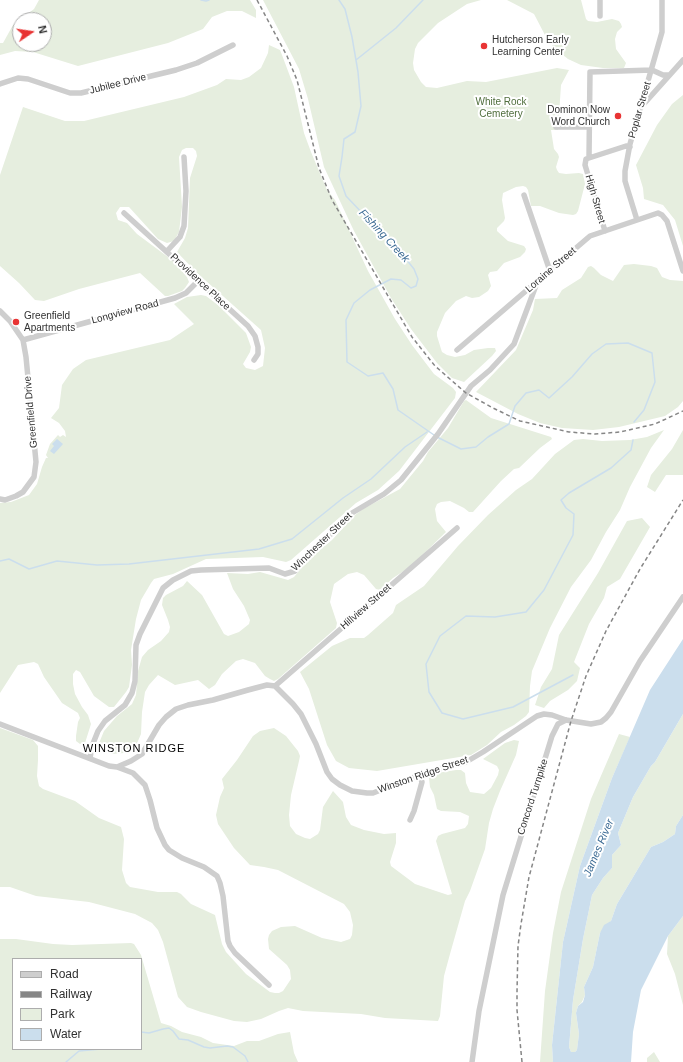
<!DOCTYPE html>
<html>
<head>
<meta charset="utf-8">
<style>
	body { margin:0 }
	#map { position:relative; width:683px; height:1062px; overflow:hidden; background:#fff; font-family:Arial,sans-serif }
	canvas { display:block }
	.legend { position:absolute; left:12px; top:958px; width:130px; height:92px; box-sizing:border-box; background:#fff; border:1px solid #adadad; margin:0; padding:5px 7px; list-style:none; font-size:12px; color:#313131 }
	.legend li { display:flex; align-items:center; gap:8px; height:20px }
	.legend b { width:20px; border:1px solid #adadad }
	.north { position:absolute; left:12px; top:12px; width:40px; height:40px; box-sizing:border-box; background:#fff; border:1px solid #adadad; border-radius:50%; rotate:77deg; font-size:11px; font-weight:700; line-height:16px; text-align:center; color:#313131 }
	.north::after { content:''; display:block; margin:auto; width:14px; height:18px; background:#e83333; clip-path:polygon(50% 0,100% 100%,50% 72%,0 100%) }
</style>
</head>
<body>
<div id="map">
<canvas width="683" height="1062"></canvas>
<ul class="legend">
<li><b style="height:5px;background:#cecece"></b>Road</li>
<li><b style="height:5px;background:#868686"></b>Railway</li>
<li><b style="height:11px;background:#e6eedf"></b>Park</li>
<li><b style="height:11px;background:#cbdeed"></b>Water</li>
</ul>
<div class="north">N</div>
</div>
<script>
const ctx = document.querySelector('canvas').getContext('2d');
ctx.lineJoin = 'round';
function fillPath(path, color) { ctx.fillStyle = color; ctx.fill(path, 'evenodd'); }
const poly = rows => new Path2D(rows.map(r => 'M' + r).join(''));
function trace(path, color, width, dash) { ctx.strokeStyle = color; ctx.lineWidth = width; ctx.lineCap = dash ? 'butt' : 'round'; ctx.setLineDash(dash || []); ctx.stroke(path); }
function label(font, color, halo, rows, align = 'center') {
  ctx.font = font + ' Arial,sans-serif'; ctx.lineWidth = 4; ctx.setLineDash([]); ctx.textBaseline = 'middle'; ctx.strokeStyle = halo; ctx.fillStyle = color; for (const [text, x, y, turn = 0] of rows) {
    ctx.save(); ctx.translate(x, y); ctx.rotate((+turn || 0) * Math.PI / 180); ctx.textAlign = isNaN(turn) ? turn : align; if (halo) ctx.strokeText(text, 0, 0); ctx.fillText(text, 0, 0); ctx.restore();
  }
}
fillPath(poly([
	[39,0,250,0,256,10,256,18,242,11,227,11,212,17,203,29,168,43,78,66,33,52,15,51,0,55,0,43,3,43,13,25,34,9],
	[20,20,44,20,44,44,20,44],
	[263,0,481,0,467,4,438,23,418,43,415,49,413,63,414,70,421,82,426,87,437,88,467,81,486,82,557,68,569,70,561,85,558,130,551,130,554,149,558,154,559,157,556,167,557,170,559,173,566,174,579,173,583,174,585,184,578,211,576,214,573,215,559,213,540,206,531,206,528,190,526,187,523,186,516,187,503,193,502,200,505,218,504,221,497,228,497,231,508,241,524,246,526,249,525,252,520,257,504,263,497,271,490,272,488,275,491,286,488,291,479,297,472,298,466,296,456,301,445,313,437,332,437,336,441,349,442,352,447,355,455,357,465,355,474,350,488,348,495,348,496,351,492,356,464,382,452,378,437,363,411,329,391,298,354,231,324,167,308,99,299,69],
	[507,0,581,0,586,19,588,21,597,22,612,19,619,21,621,24,622,27,617,32,615,39,616,49,626,63,624,68,603,68,581,65,568,59,554,48,546,37,534,14],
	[269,45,280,50,282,55,294,87,304,133,311,152,327,190,335,200,368,271,395,319,412,345,434,374,453,388,456,392,455,398,399,471,378,490,356,503,291,560,286,562,263,557,206,559,173,574,154,579,151,583,141,600,136,619,131,650,132,665,129,687,126,692,114,707,109,707,94,696,80,672,76,670,73,674,73,684,75,694,82,707,88,715,91,724,85,743,80,744,76,741,76,736,78,722,80,718,78,713,62,703,44,677,38,664,34,662,18,665,0,693,0,503,11,502,29,495,37,484,42,467,46,458,48,458,46,455,50,444,58,435,60,437,63,435,66,437,65,431,59,423,51,418,59,408,62,385,73,369,86,360,170,340,194,324,174,304,187,297,201,295,206,296,218,305,246,333,251,347,250,352,243,364,246,368,255,370,263,366,265,348,261,330,196,272,177,252,185,238,188,228,190,178,197,156,196,151,193,148,186,148,182,150,179,157,182,207,179,232,174,241,167,243,158,239,129,207,120,207,116,213,118,220,127,223,137,234,172,260,187,277,189,282,185,288,182,291,168,296,165,296,140,273,79,289,44,301,35,300,19,283,0,266,0,175,23,107,65,121,84,121,184,97,217,85,226,79,241,80,249,77,261,68,268,53],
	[683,95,683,246,675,220,663,205,644,199,643,188,636,165,657,125,672,104],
	[634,264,651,266,657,268,662,277,670,280,683,281,683,401,678,407,665,416,619,427,593,430,562,428,540,423,518,414,476,392,516,350,533,310,535,299,557,298,562,290,581,278,588,267,591,266,594,268,601,275,613,281,624,265],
	[466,400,491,418,551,437,552,439,540,448,519,468,514,469,501,481,473,512,469,512,464,508,450,501,441,502,437,504,435,509,437,521,446,532,410,567,393,578,380,590,376,589,364,575,357,572,348,574,334,584,330,602,337,623,336,628,278,679,274,681,270,679,265,676,255,663,243,659,236,661,222,674,215,685,209,689,198,680,175,685,158,675,149,685,145,692,142,712,141,734,135,748,124,753,112,754,97,748,104,731,117,716,132,704,136,695,138,671,142,657,148,650,161,641,169,632,170,627,168,620,162,605,163,598,166,595,183,586,187,581,202,595,224,634,228,636,239,632,249,624,250,620,244,606,233,589,227,573,248,574,260,572,288,580,294,577,309,559,332,540,355,515,363,509,400,489,423,461,428,452,448,428,464,401],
	[664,430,651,448,630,487,620,510,606,532,591,560,571,587,550,628,532,671,530,686,529,712,526,716,514,725,501,732,487,745,471,755,377,771,349,768,336,761,327,745,309,689,300,672,332,646,350,638,364,638,368,635,393,613,396,605,424,586,458,546,488,515,516,490,532,479,555,454,574,440,583,439,602,441,630,440,647,437],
	[683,430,683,475,666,475,655,492,647,487,651,475,672,449],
	[642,518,650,527,620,579,607,587,604,598,589,624,574,662,580,668,577,681,568,690,550,701,544,708,535,705,541,687,552,669,559,635,598,573,627,521],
	[683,714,683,815,676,826,675,834,663,842,651,847,617,904,611,921,600,933,593,967,584,987,585,995,582,1002,578,1006,576,1013,579,1034,577,1050,575,1052,571,1052,569,1047,573,1000,583,939,592,895,603,878,612,868,612,855,621,845,618,833,633,797,651,766,655,762],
	[0,728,33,740,38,746,38,760,37,776,39,786,43,789,75,801,99,818,121,827,124,839,122,870,126,883,130,887,158,892,177,892,181,894,191,904,215,915,222,944,226,952,246,974,270,992,275,993,279,993,283,991,291,979,290,970,287,965,269,949,268,939,269,935,272,931,281,927,295,926,322,938,341,942,350,939,352,935,353,925,350,912,344,904,278,870,264,867,250,865,234,848,218,824,216,815,220,797,224,788,222,779,237,760,253,736,260,731,274,728,286,736,298,751,300,756,299,761,291,795,289,815,290,826,296,834,305,838,310,839,318,834,320,830,323,807,333,791,343,802,346,817,351,825,364,830,384,834,396,833,396,843,390,862,391,866,415,884,448,895,452,894,436,841,438,836,442,834,465,828,468,824,469,816,460,812,441,811,437,809,434,795,430,787,429,778,437,773,456,770,461,770,465,773,466,783,470,792,484,794,491,788,498,775,499,770,497,766,483,759,505,743,514,740,519,741,516,755,500,791,493,809,489,823,485,849,470,891,465,901,450,954,444,976,440,1016,438,1021,385,1018,361,1014,303,1011,288,1008,279,1011,261,1019,247,1022,234,1021,201,1012,187,1007,178,997,163,942,158,930,152,923,135,914,89,902,36,896,10,887,0,887],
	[619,734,630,737,612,778,580,866,563,942,552,1045,553,1062,540,1062,545,991,553,933,561,892,591,799],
	[683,916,683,1005,675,974,667,954,668,936],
	[0,939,16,939,53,944,72,945,131,943,134,944,141,955,161,1023,171,1026,182,1032,201,1037,213,1043,234,1046,247,1041,259,1041,278,1034,290,1032,294,1053,298,1062,0,1062],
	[13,959,141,959,141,1049,13,1049],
	[654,1052,660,1062,647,1062,647,1058]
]), '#e6eedf');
fillPath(poly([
	[57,439,63,444,54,454,50,451,54,446,52,444],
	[683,639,683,714,655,762,651,766,633,797,618,833,621,845,612,855,612,868,603,878,592,895,583,939,573,1000,569,1047,571,1052,575,1052,577,1050,579,1034,576,1013,578,1006,583,1002,585,995,584,987,593,967,600,933,604,925,611,921,617,904,651,847,663,842,675,834,676,826,683,815,683,916,668,936,641,990,633,1032,631,1062,553,1062,552,1045,563,942,580,866,612,778,650,690]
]), '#cbdeed');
trace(poly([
	[201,0,206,1,209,0],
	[339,0,345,9,352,37,358,72,361,106,355,132,344,139,342,157,339,176,346,196,406,259,414,269,418,279,416,286,411,288,401,280,391,279,370,290,354,303,346,320,347,362,368,376,383,373,393,389,398,410,434,435],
	[356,60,396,28,423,0],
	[437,437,461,449,476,447,488,437,509,424,515,406,526,393,539,390,549,398,572,377,592,354,606,344,628,343,652,353,655,382,644,410,634,422],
	[0,561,9,559,29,569,57,561,97,565,129,564,259,549,292,539,343,498,371,479,405,447,427,432],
	[573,675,513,707,463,719,442,713,429,692,426,664,440,636,466,616,495,617,526,612,544,590,573,535,574,514,566,508,561,500,569,493,611,468,631,450,633,440],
	[141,1032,149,1033,163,1029,169,1028,173,1031,179,1039,188,1040,204,1047,210,1048,227,1046,233,1047,245,1056,248,1062],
	[66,1062,79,1051,101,1049]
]), '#cbdeed', 1.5);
trace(poly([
	[600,0,600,16],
	[0,84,18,78,28,79,70,93,81,93,176,70,197,63,233,45],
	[642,106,683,60],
	[556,127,588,127],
	[589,158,626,146,630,147],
	[524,195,550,271],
	[124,213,248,326,255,336,258,347,258,354,254,360],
	[637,220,625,181,625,171,630,144,662,32,662,0],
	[605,231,585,165,586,159,589,158,590,72,652,70,663,75,669,75],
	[167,251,180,237,184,226,186,191,184,157],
	[0,311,10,321,23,340,26,357,36,462,34,477,23,492,16,496,5,500,0,499],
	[23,340,175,298,186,293,198,281],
	[457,350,590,236,658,213,662,215,667,221,683,271],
	[275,686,293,704,301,714,316,744,327,772,332,779,340,785,352,791,367,793,373,793,427,772,466,762,483,752,537,716,544,714,552,715,566,720,591,724,601,722,606,718,611,712,640,661,683,597],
	[275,686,457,528],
	[0,724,109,766,117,767,131,761,142,754,159,725,166,717,176,709,188,705,213,700,248,690,267,685,275,686],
	[90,758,92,746,98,731,105,721,125,705,132,693,135,681,136,645,140,634,163,588,173,580,191,571,201,570,269,568,285,574,295,571,311,552,326,539,343,521,352,513,384,494,401,480,438,434,471,386,490,370,514,344,538,280],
	[117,767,133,773,145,785,150,800,157,828,165,845,169,850,182,858,204,867,217,876,220,883,223,896,228,941,230,946,235,953,269,985],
	[410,820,414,811,422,782,419,774],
	[472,1062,479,1011,503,895,552,736,558,724,566,720]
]), '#cecece', 5.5);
trace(poly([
	[257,0,287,56,297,80,319,168,332,200,412,337,435,366,466,393,493,408,520,421,569,432,595,434,620,432,655,424,683,411],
	[522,1062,517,1010,517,992,518,946,521,924,529,877,571,721,586,676,606,631,640,569,683,500]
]), '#868686', 1.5, [4, 3]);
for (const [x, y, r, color] of [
	[484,46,4,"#e83333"],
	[618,116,4,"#e83333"],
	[16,322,4,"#e83333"]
]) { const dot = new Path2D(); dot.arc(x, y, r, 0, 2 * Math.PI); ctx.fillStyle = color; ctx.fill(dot); trace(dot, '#fff', 1.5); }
label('10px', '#313131', '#fff', [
	["Hutcherson Early",492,40],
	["Learning Center",492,52],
	["Dominon Now",610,110,"right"],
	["Word Church",610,122,"right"],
	["Greenfield",24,316],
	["Apartments",24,328]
], 'left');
label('10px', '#313131', '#fff', [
	["Jubilee Drive",118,84,-14],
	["Poplar Street",640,110,-74],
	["High Street",595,199,74],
	["Loraine Street",551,270,-41],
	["Providence Place",200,282,43],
	["Longview Road",125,312,-15],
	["Greenfield Drive",31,412,-95],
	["Winchester Street",322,542,-44],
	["Hillview Street",366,607,-41],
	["Winston Ridge Street",423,775,-19],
	["Concord Turnpike",533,797,-72]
]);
label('10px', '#506e3d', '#fff', [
	["White Rock",501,102],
	["Cemetery",501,114]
]);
label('italic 11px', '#3d6c95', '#fff', [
	["Fishing Creek",384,236,47],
	["James River",599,848,-67]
]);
ctx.letterSpacing = '1px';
label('11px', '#000', '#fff', [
	["WINSTON RIDGE",134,749]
]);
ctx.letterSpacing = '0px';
</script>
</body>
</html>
